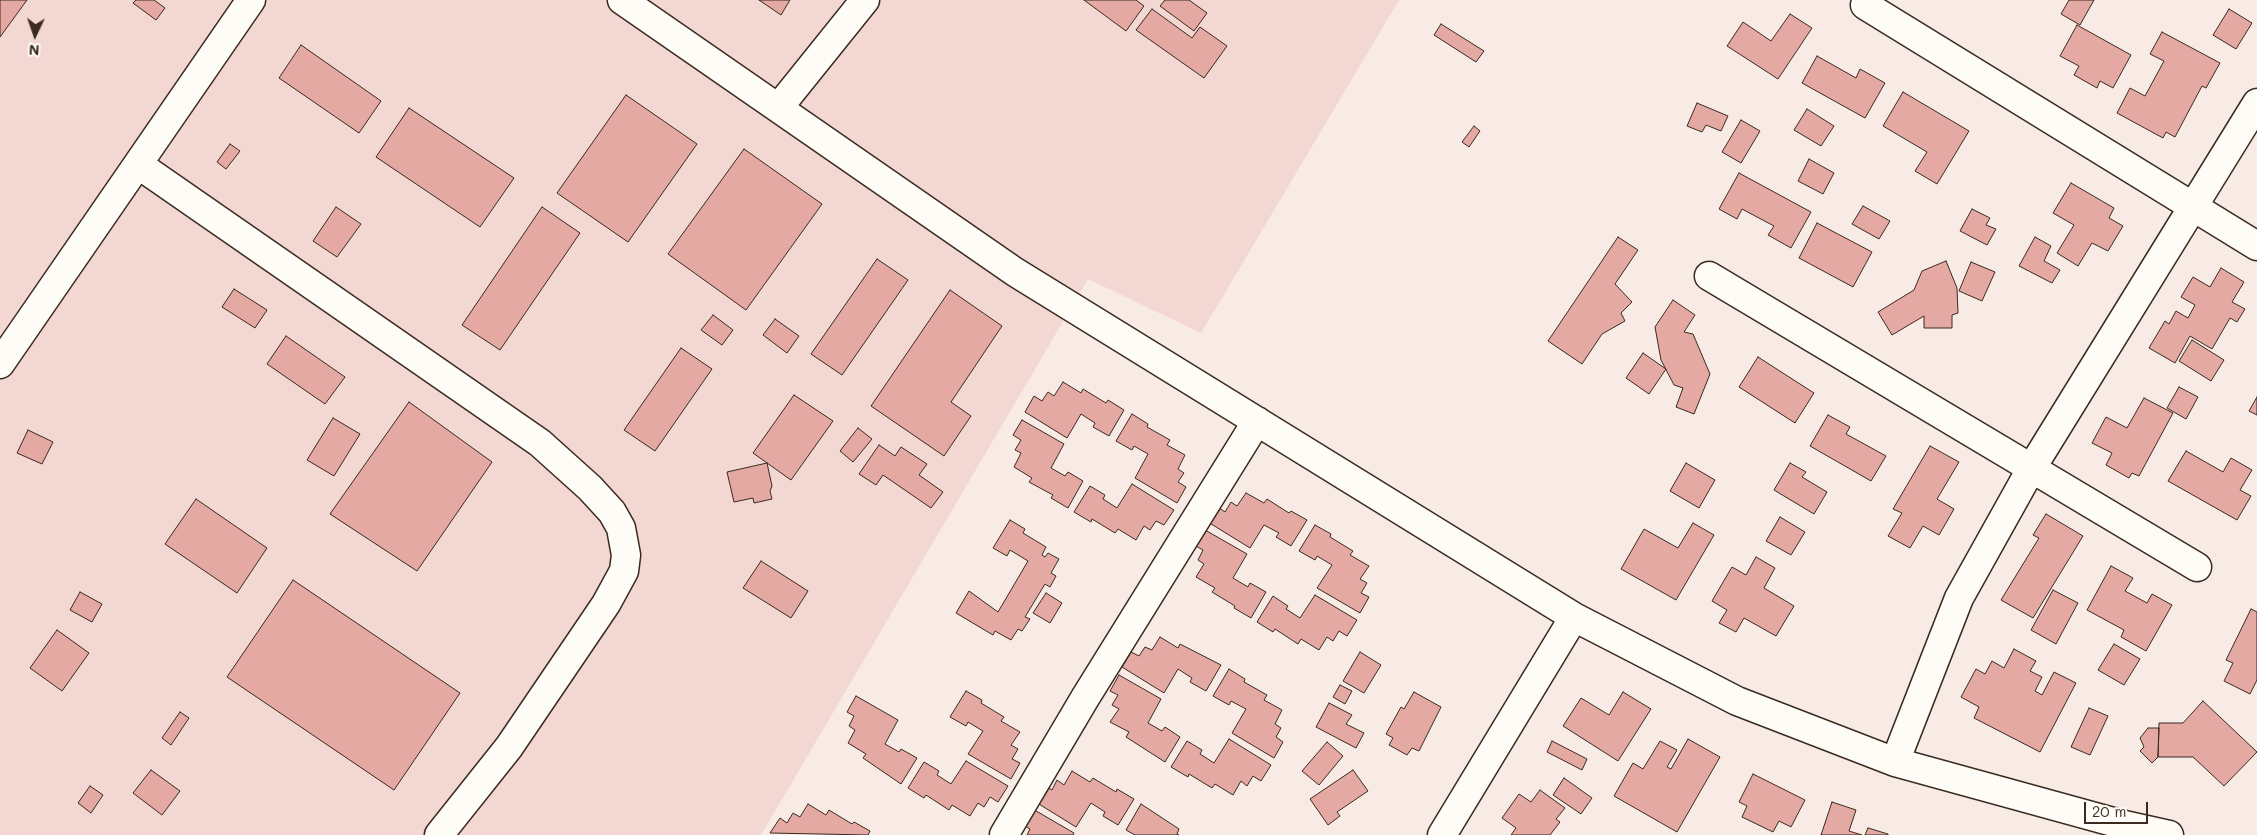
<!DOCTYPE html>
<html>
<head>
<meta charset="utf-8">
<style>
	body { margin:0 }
	#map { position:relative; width:2257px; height:835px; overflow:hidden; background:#f8ebe6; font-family:Mali,sans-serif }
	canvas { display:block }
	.north { position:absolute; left:10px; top:10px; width:50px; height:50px; -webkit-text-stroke:4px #fdfcf7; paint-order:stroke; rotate:183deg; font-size:14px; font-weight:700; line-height:20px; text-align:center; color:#3b2a1e }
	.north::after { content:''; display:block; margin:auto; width:18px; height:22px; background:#3b2a1e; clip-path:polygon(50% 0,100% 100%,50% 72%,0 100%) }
	.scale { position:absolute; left:2084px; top:802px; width:64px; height:22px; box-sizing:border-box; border:2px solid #3b2a1e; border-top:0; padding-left:6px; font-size:15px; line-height:18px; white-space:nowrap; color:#3b2a1e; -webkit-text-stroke:4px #fdfcf7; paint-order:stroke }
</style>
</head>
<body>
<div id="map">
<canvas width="2257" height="835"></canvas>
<div class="north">N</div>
<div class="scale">20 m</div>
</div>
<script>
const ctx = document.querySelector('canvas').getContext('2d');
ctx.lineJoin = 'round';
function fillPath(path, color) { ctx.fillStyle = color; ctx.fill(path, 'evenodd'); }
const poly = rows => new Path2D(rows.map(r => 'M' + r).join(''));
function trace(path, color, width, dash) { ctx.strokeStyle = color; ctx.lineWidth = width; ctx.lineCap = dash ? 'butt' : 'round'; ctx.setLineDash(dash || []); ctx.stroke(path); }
fillPath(poly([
	[0,0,1399,0,1201,333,1088,279,761,835,0,835]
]), '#f2d7d2');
const building = poly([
	[0,0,27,0,0,37,0,0],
	[136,0,154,0,165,8,156,20,133,3,136,0],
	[759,0,790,0,781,15,759,0],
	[1084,0,1136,0,1144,6,1126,31,1084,0],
	[1165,0,1189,0,1207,13,1194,31,1160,6,1165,0],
	[2069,0,2094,0,2080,25,2061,14,2069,0],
	[1152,9,1192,38,1200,27,1227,46,1204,78,1136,30,1152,9],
	[2229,9,2252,23,2236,49,2213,35,2229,9],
	[1790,14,1812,28,1778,79,1727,46,1743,22,1771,41,1790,14],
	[1441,24,1484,51,1476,62,1434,35,1441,24],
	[2077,25,2131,55,2113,88,2100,81,2097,88,2074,75,2079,66,2060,56,2077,25],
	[2162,32,2220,63,2206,88,2202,86,2175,137,2166,132,2163,138,2117,113,2130,88,2145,96,2164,61,2150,54,2162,32],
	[301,45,381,101,359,133,279,78,301,45],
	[1817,56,1856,78,1860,69,1885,83,1865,118,1802,83,1817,56],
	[1903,92,1969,131,1937,184,1915,171,1927,152,1883,126,1903,92],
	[626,95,697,144,628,242,557,193,626,95],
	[1697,103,1728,116,1721,131,1706,125,1702,132,1687,126,1697,103],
	[409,108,514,178,480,227,376,157,409,108],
	[1807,109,1834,126,1821,146,1794,130,1807,109],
	[1741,120,1760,131,1741,163,1722,152,1741,120],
	[1474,126,1480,131,1469,147,1462,142,1474,126],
	[230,144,240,151,226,169,217,162,230,144],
	[744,149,822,204,746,310,668,254,744,149],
	[1809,159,1834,173,1823,194,1798,181,1809,159],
	[1739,173,1811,212,1791,248,1768,235,1774,226,1742,209,1737,219,1719,209,1739,173],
	[2071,183,2114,208,2109,218,2123,226,2108,251,2092,243,2078,266,2057,253,2074,225,2053,213,2071,183],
	[1863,206,1890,221,1879,239,1852,224,1863,206],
	[336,207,361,224,337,257,313,241,336,207],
	[542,207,580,233,500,350,462,325,542,207],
	[1972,209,1990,218,1986,225,1996,229,1987,245,1960,231,1972,209],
	[1817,223,1872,252,1853,287,1799,258,1817,223],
	[1618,237,1638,250,1615,284,1632,302,1621,313,1625,321,1602,334,1582,364,1548,341,1618,237],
	[2035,237,2051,246,2044,261,2060,270,2052,283,2019,266,2035,237],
	[877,259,908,280,842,375,811,354,877,259],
	[1946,261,1957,288,1958,313,1952,315,1952,328,1924,328,1924,316,1892,335,1878,312,1914,290,1922,271,1946,261],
	[1971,262,1995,272,1982,301,1959,291,1971,262],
	[2221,268,2244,282,2232,302,2245,309,2237,322,2230,318,2212,349,2190,336,2175,363,2149,348,2165,321,2169,324,2176,311,2188,318,2195,305,2181,297,2193,277,2210,287,2221,268],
	[234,289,267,310,255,328,222,307,234,289],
	[950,290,1002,326,951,402,971,416,944,456,871,406,950,290],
	[1673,300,1695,315,1684,332,1693,334,1710,374,1694,414,1676,407,1683,388,1674,385,1661,360,1655,327,1673,300],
	[713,315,733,330,722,345,701,330,713,315],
	[775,319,799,336,787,353,763,335,775,319],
	[286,336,345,377,325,404,267,364,286,336],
	[2192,340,2224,360,2211,381,2179,361,2192,340],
	[681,348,712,369,655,451,624,430,681,348],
	[1643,353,1666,369,1649,394,1626,378,1643,353],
	[1758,357,1814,393,1795,423,1739,387,1758,357],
	[1063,382,1081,393,1083,389,1106,403,1108,400,1124,410,1109,436,1093,427,1095,423,1081,414,1067,438,1025,412,1034,396,1042,401,1048,392,1054,396,1063,382],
	[2179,387,2198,397,2186,419,2167,408,2179,387],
	[794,395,833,421,791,480,753,453,794,395],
	[2257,397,2257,415,2249,411,2257,397],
	[2144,398,2173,413,2139,476,2132,473,2129,478,2106,465,2112,453,2092,443,2106,417,2127,428,2144,398],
	[409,402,492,462,417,571,330,514,409,402],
	[1132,414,1148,424,1147,427,1170,440,1167,445,1185,455,1178,469,1184,473,1178,482,1186,487,1177,503,1135,478,1148,454,1134,446,1132,450,1116,441,1132,414],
	[1828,415,1850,427,1846,434,1886,456,1871,481,1810,446,1828,415],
	[333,418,360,434,334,476,307,460,333,418],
	[1022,420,1064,444,1051,468,1065,476,1068,472,1083,481,1068,508,1051,498,1053,495,1029,482,1032,478,1014,467,1021,453,1015,450,1021,440,1013,435,1022,420],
	[858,428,872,439,853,462,840,451,858,428],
	[28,430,53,442,42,464,17,453,28,430],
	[879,445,895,456,901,447,927,464,919,475,943,492,931,508,883,475,876,485,859,474,879,445],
	[1930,446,1959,462,1937,499,1954,509,1939,535,1923,526,1910,548,1888,536,1902,513,1893,509,1930,446],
	[2186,451,2223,472,2231,458,2252,470,2240,490,2251,496,2237,520,2168,481,2186,451],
	[767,463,772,486,770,491,772,499,754,503,753,498,734,502,727,472,767,463],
	[1686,463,1715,480,1699,508,1670,491,1686,463],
	[1790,463,1806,472,1802,477,1827,492,1814,514,1774,490,1790,463],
	[1132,484,1174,510,1164,525,1156,521,1150,530,1144,526,1136,540,1118,529,1115,533,1092,519,1091,522,1074,512,1090,486,1105,495,1103,499,1117,508,1132,484],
	[1246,493,1264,503,1267,499,1289,513,1291,511,1307,520,1291,546,1276,537,1279,533,1264,525,1250,548,1208,522,1218,507,1225,512,1231,502,1237,506,1246,493],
	[196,499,267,548,237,593,165,544,196,499],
	[2046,514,2083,536,2033,618,2001,600,2039,538,2033,535,2046,514],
	[1780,517,1805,532,1791,555,1766,541,1780,517],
	[1010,520,1025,529,1023,533,1046,547,1042,555,1045,557,1048,553,1059,559,1051,573,1056,576,1050,587,1045,584,1025,617,1030,619,1022,631,1018,629,1011,640,995,631,993,635,956,613,969,591,998,612,1028,561,1010,550,1007,556,993,548,1010,520],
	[1693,523,1714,535,1676,600,1621,569,1644,529,1678,548,1693,523],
	[1315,525,1331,534,1330,537,1353,551,1350,555,1369,566,1360,579,1367,583,1361,593,1369,597,1360,613,1317,588,1332,565,1317,556,1315,560,1299,551,1315,525],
	[1205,530,1247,554,1233,578,1248,587,1250,583,1266,592,1251,618,1234,608,1235,606,1212,592,1215,588,1196,577,1204,564,1198,560,1203,550,1196,546,1205,530],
	[1756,557,1775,568,1764,588,1794,606,1776,636,1744,618,1736,632,1719,623,1727,610,1712,601,1732,567,1746,575,1756,557],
	[761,561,808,591,791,618,743,588,761,561],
	[2111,566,2133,578,2125,591,2147,603,2152,594,2172,605,2146,651,2121,637,2124,630,2087,610,2111,566],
	[293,580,460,693,394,790,227,677,293,580],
	[2053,590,2078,603,2056,644,2031,630,2053,590],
	[80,592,102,604,92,622,70,610,80,592],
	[1046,593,1062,603,1050,623,1033,613,1046,593],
	[1315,595,1357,620,1347,636,1339,631,1333,641,1327,637,1319,650,1301,639,1298,644,1275,629,1273,632,1257,622,1273,596,1288,606,1286,609,1300,618,1315,595],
	[2251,609,2257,612,2257,680,2250,694,2224,681,2233,663,2226,660,2251,609],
	[57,630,89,653,62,691,30,668,57,630],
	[1160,637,1178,648,1180,644,1221,665,1206,691,1190,682,1192,678,1178,669,1164,693,1122,667,1131,652,1139,656,1145,647,1152,650,1160,637],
	[2114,644,2140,659,2124,685,2098,670,2114,644],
	[2014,649,2036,661,2030,671,2042,677,2035,691,2042,695,2054,672,2076,683,2040,752,1974,718,1979,707,1961,697,1976,669,1985,674,1992,661,2004,668,2014,649],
	[1360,652,1381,665,1364,693,1343,681,1360,652],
	[1229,669,1245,679,1244,682,1267,695,1264,700,1282,710,1275,724,1281,728,1276,737,1283,742,1274,758,1232,733,1246,709,1231,701,1229,705,1213,696,1229,669],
	[1119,675,1161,699,1148,723,1162,731,1165,727,1180,737,1165,762,1126,737,1129,732,1110,722,1119,709,1112,705,1118,695,1110,691,1119,675],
	[1340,685,1352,691,1345,704,1333,697,1340,685],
	[966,691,982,700,981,703,1004,717,1001,721,1020,732,1011,745,1018,749,1012,759,1020,763,1011,779,968,754,983,731,968,722,966,726,950,717,966,691],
	[1414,692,1441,707,1419,751,1412,748,1407,755,1389,745,1393,738,1386,734,1401,707,1404,709,1414,692],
	[1623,692,1651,709,1618,761,1563,726,1581,698,1609,715,1623,692],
	[856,696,898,720,885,744,899,752,901,749,917,758,901,784,863,758,866,754,848,743,855,730,849,726,854,716,847,712,856,696],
	[2203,701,2257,752,2224,786,2193,757,2158,757,2159,723,2183,723,2203,701],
	[1329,703,1352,715,1346,724,1364,733,1356,748,1316,727,1329,703],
	[2089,708,2108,716,2090,755,2071,747,2089,708],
	[180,712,189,718,171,745,162,738,180,712],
	[2148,728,2159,728,2158,757,2152,763,2140,751,2144,747,2140,738,2148,728],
	[1229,739,1271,765,1261,781,1253,776,1247,786,1241,781,1233,795,1215,784,1212,788,1189,774,1188,777,1171,767,1187,741,1202,750,1200,754,1214,763,1229,739],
	[1688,739,1720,757,1677,832,1614,796,1633,763,1643,769,1660,741,1677,750,1667,767,1671,769,1688,739],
	[1552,741,1587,759,1582,770,1547,752,1552,741],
	[1327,742,1343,756,1319,785,1302,771,1327,742],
	[966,761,1008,786,998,802,990,797,984,807,978,803,970,816,952,805,949,810,926,795,924,798,908,788,924,762,939,771,937,775,951,784,966,761],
	[151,770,180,791,162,815,133,793,151,770],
	[1353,770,1368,791,1337,812,1340,816,1328,825,1310,799,1353,770],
	[1072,771,1090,782,1093,778,1116,792,1117,789,1134,799,1118,825,1103,816,1105,812,1091,803,1076,827,1034,801,1044,785,1052,790,1057,780,1064,785,1072,771],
	[1753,774,1805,800,1791,827,1779,821,1773,832,1742,817,1747,806,1739,802,1753,774],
	[1564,778,1592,798,1581,814,1553,795,1564,778],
	[90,786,103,795,91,813,78,803,90,786],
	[1540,790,1565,808,1556,819,1560,822,1550,835,1511,835,1516,828,1502,818,1519,794,1531,802,1540,790],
	[1832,802,1856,810,1849,831,1862,835,1821,835,1832,802],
	[808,804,826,815,829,810,852,824,854,822,870,831,868,835,770,833,780,818,787,823,793,813,800,817,808,804],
	[1141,804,1179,829,1177,834,1179,835,1135,835,1126,830,1141,804],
	[1031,808,1074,833,1073,835,1027,835,1030,829,1022,824,1031,808],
	[1868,828,1888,834,1888,835,1865,835,1868,828]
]);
fillPath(building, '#e4a9a3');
trace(building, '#3b2a1e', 1);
const minor = poly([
	[622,0,1015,272,1574,617,1737,701,1895,762,2124,825,2169,835],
	[1865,5,2257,246],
	[779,107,865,0],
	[139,165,540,443,590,488,612,512,621,528,626,555,624,571,606,604,509,747,439,835],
	[1709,276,2197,567],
	[0,364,251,0],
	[1895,762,1959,598,2031,469,2257,103],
	[1004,835,1085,698,1257,421],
	[1442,835,1574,617]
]);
trace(minor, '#3b2a1e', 31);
trace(minor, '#fdfcf7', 28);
</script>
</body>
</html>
